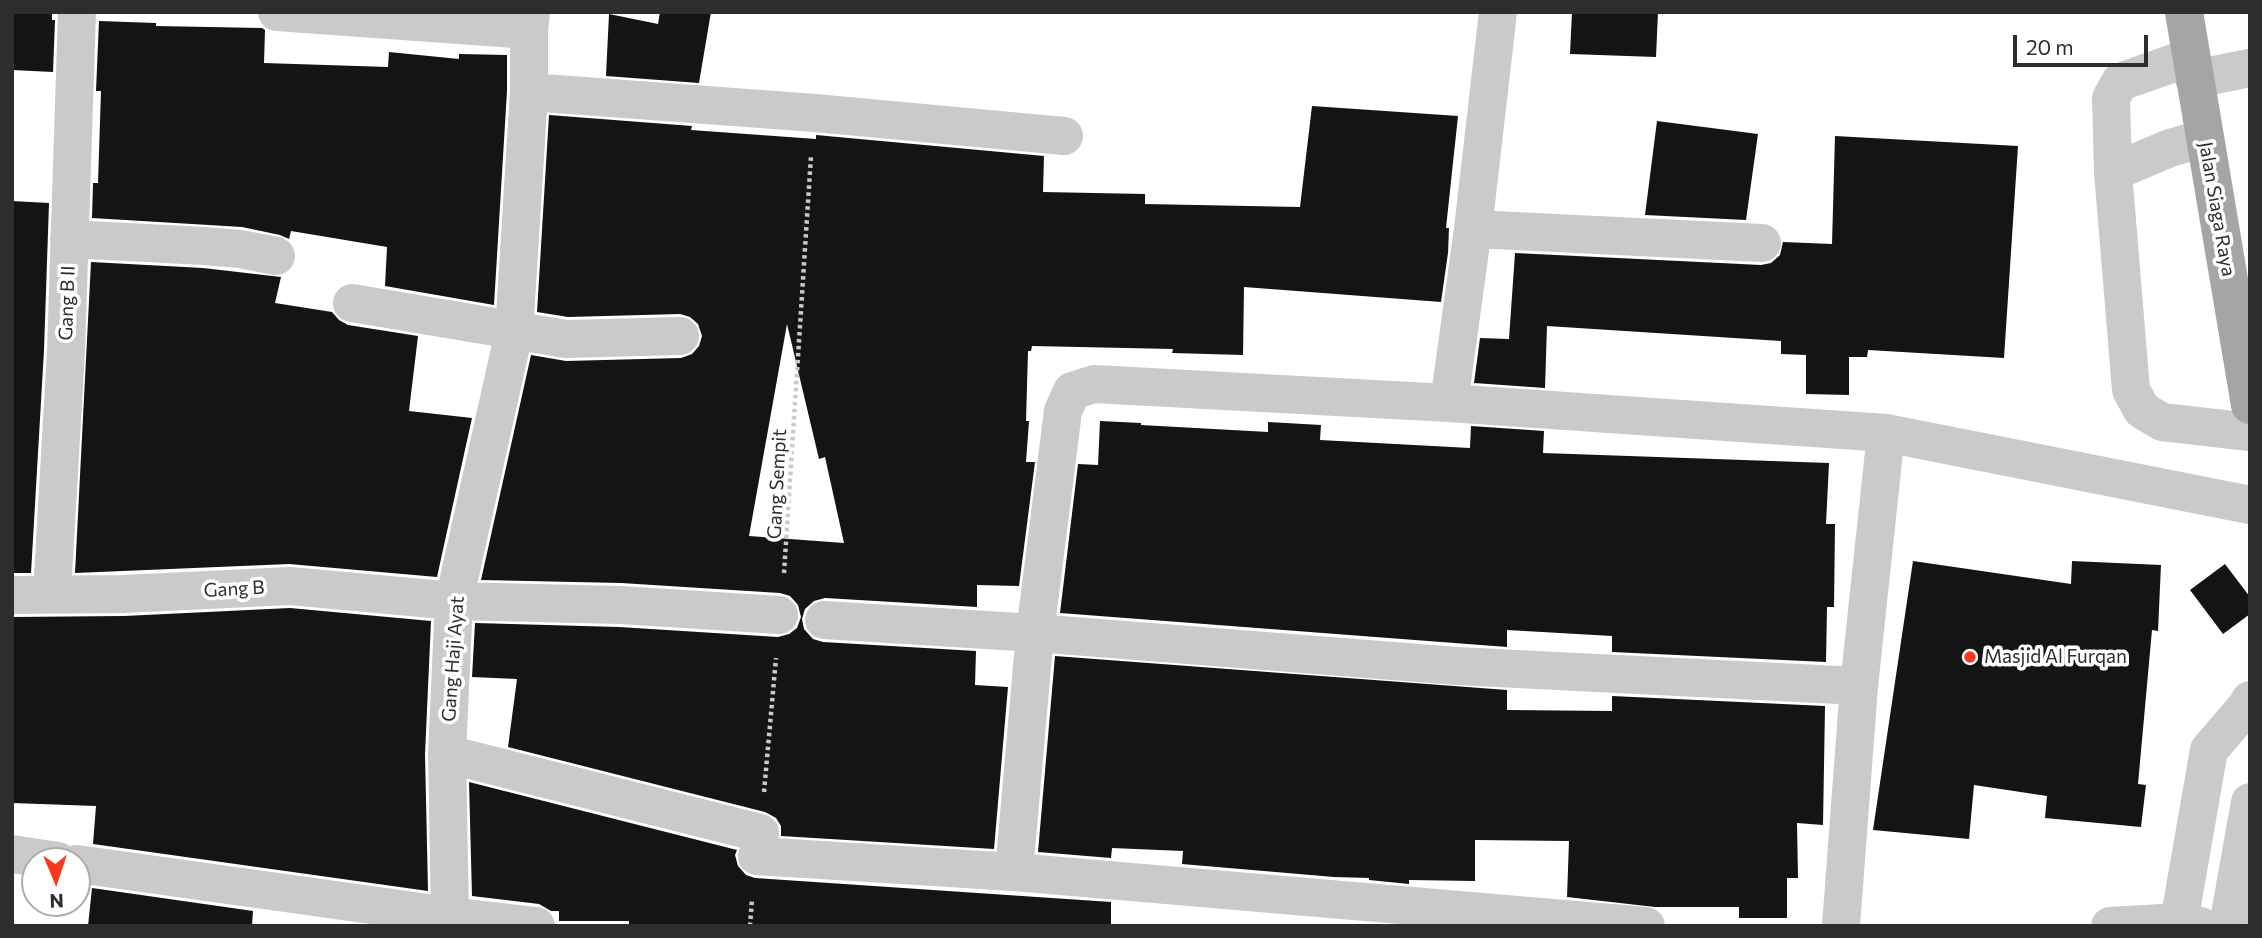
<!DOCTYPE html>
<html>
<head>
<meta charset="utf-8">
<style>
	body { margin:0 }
	#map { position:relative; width:2262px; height:938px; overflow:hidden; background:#fff; font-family:Commissioner,sans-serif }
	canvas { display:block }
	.frame { position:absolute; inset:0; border:14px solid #2d2d2d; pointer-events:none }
	.north { position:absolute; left:21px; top:847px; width:70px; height:70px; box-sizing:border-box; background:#fff; border:2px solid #ababab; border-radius:50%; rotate:178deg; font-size:19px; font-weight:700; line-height:28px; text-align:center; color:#2d2d2d }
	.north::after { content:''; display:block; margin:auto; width:24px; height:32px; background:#f53a1e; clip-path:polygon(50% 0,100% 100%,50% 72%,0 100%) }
	.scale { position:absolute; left:2013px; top:35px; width:135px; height:32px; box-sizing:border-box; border:4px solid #2d2d2d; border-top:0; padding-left:9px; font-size:21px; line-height:24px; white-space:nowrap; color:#2d2d2d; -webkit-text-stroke:5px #fff; paint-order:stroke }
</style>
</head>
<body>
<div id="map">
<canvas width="2262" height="938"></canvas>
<div class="frame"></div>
<div class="north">N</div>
<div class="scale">20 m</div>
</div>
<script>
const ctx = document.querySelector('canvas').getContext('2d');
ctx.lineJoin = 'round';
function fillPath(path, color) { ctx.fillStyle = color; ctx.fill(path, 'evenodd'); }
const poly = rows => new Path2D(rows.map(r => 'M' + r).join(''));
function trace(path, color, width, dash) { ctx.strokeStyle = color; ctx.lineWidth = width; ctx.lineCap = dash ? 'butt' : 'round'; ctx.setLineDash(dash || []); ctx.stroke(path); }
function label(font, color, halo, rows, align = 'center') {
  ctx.font = font + ' Commissioner,sans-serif'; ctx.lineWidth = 7; ctx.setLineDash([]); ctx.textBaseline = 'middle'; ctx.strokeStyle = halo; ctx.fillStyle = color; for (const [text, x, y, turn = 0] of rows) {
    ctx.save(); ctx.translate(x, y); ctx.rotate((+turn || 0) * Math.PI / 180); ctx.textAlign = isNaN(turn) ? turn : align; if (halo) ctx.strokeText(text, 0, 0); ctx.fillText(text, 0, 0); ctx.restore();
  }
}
fillPath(poly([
	[12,12,52,12,52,20,55,20,53,72,12,70],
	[660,12,711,12,699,83,606,76,609,14,658,24],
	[1572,12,1658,12,1656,57,1570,54],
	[99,21,156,23,156,26,262,28,265,30,264,63,388,67,389,52,459,59,459,54,507,55,507,91,494,305,385,286,387,247,291,231,289,239,280,235,242,227,92,218,93,183,98,183,101,91,96,91],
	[1312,106,1458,116,1446,228,1449,228,1448,253,1441,302,1244,287,1243,355,1172,353,1173,349,1032,346,1031,351,1028,351,1026,421,1029,421,1026,462,1035,462,1019,586,977,585,977,607,825,598,814,601,805,609,802,619,804,629,813,639,823,642,976,651,975,685,1008,687,994,849,781,836,781,826,776,818,765,812,508,747,517,679,472,677,475,623,619,627,778,637,789,634,797,628,801,617,798,605,790,596,780,593,621,583,481,580,531,355,566,361,681,358,692,354,699,346,702,336,698,324,690,317,680,314,568,317,537,312,549,115,692,126,691,130,816,139,816,135,1044,156,1043,192,1145,194,1145,204,1300,207],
	[787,324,819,459,825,457,844,543,749,536],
	[1657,121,1758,134,1746,220,1645,215],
	[1835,136,2018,146,2004,358,1868,350,1867,357,1849,357,1849,395,1806,394,1806,355,1781,354,1781,341,1547,326,1545,388,1474,383,1480,338,1509,339,1515,253,1761,265,1771,263,1780,255,1783,242,1832,244],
	[12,201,49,203,44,350,31,573,12,573],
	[91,262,203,268,281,277,275,303,332,312,339,320,348,325,418,336,409,411,472,418,437,577,289,564,75,573],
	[1100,421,1141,423,1141,425,1268,432,1268,422,1321,425,1320,440,1470,448,1471,426,1544,431,1543,453,1829,463,1826,524,1835,524,1834,607,1827,607,1826,662,1612,652,1612,636,1507,630,1507,647,1060,613,1078,464,1098,465],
	[1913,561,2071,584,2072,561,2161,565,2158,631,2152,630,2138,784,2146,785,2141,827,2045,818,2047,796,1974,785,1969,839,1873,830],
	[2225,564,2250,597,2250,614,2223,634,2190,590],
	[290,608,431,621,425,754,428,891,93,844,96,806,12,803,12,617,124,616],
	[1055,656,1507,690,1507,710,1612,711,1612,696,1825,706,1823,825,1797,823,1798,878,1787,878,1787,918,1739,918,1739,907,1655,907,1567,897,1569,841,1475,840,1475,881,1409,880,1409,884,1369,880,1369,878,1334,877,1182,864,1183,851,1112,848,1111,858,1038,852],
	[469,782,737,850,735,855,738,866,746,875,755,878,1111,902,1111,926,629,926,629,921,559,921,559,911,551,911,539,904,472,896],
	[92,888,253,911,252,926,88,926]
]), '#141414');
trace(poly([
	[784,573,811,156],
	[764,792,776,658],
	[750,926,752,899]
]), '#cacaca', 4.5, [3.5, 3.5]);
trace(poly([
	[277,12,529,30],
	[2191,57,2120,82,2111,98,2113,172,2131,390,2142,410,2162,422,2250,432],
	[2194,79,2250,68],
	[529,92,815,113,1064,136],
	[2113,172,2170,148,2205,138],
	[1473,229,1762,243],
	[69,239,204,246,240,249,276,256],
	[352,303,566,339,680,336],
	[1449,403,1473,229,1498,12],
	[52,593,66,351,77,12],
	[12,595,123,594,290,586,454,601,620,605,779,615],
	[824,620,1035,633,1457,666,1859,686],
	[447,754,760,833],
	[12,854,58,861],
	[757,856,1014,872,1646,926],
	[77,864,450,916,536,926],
	[1014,872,1035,633,1063,411,1072,391,1094,384,1449,403,1886,433,2250,505],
	[450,916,447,754,454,601,514,332,529,92,529,30,531,12],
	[2179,922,2209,750,2246,707,2250,700],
	[1841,926,1859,686,1886,433],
	[2110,926,2179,922,2200,926],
	[2228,926,2250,802]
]), '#cacaca', 38);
trace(poly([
	[2184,12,2250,405]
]), '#a5a5a5', 38);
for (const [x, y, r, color] of [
	[1970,657,7,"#f53a1e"]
]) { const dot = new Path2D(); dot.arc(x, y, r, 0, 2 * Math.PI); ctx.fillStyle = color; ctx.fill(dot); trace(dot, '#fff', 2.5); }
label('19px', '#2d2d2d', '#fff', [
	["Jalan Siaga Raya",2217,209,80],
	["Gang B II",67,303,-88],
	["Gang Sempit",777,484,-87],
	["Gang B",234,589,-3],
	["Gang Haji Ayat",453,659,-86]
]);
label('19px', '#2d2d2d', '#fff', [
	["Masjid Al Furqan",1984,657]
], 'left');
</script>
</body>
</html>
